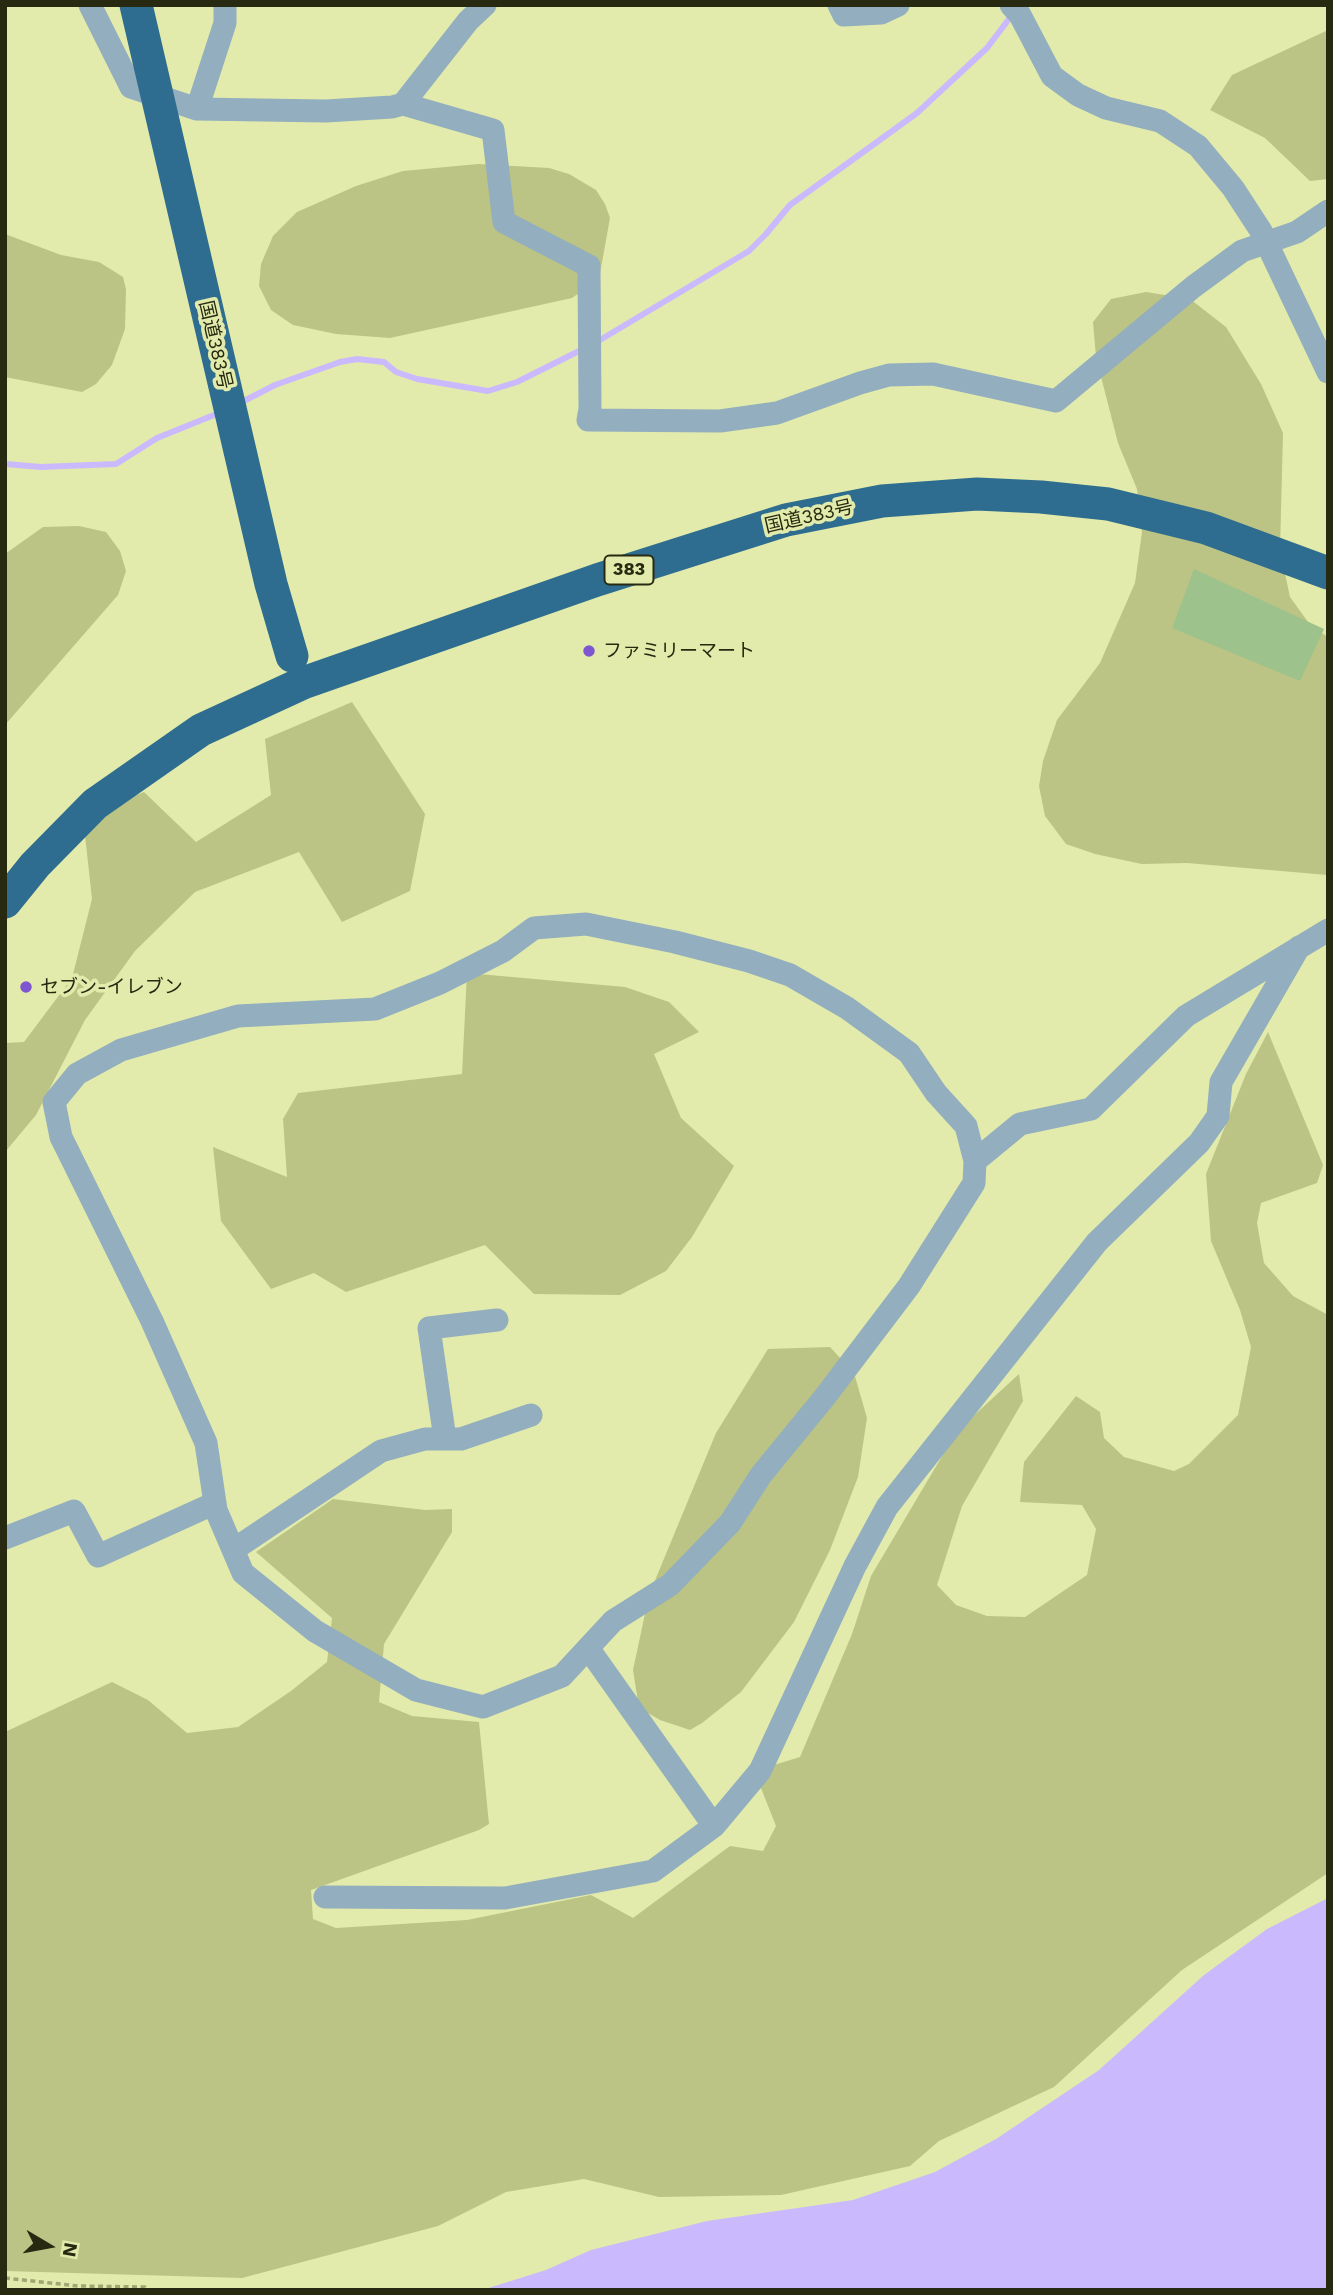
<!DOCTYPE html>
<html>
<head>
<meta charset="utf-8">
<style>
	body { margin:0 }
	#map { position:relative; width:1333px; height:2295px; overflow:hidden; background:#e2ebab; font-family:"Work Sans",sans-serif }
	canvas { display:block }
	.frame { position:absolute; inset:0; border:7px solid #272a11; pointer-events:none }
	.north { position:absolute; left:14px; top:2211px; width:70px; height:70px; -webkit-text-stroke:5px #e2ebab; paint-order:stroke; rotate:100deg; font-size:19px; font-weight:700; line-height:28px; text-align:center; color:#272a11 }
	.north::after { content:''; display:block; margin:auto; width:24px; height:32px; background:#272a11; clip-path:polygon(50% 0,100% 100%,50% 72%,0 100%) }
</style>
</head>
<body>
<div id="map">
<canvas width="1333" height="2295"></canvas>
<div class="frame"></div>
<div class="north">N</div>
</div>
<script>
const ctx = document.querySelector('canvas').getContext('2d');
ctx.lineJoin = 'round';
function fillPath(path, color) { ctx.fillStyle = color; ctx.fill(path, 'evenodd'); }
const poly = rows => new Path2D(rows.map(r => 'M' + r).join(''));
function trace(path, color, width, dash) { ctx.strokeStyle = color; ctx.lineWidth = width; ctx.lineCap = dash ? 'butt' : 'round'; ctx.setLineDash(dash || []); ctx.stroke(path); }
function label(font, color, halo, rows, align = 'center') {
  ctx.font = font + ' "Work Sans","Noto Sans JP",sans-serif'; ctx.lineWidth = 7; ctx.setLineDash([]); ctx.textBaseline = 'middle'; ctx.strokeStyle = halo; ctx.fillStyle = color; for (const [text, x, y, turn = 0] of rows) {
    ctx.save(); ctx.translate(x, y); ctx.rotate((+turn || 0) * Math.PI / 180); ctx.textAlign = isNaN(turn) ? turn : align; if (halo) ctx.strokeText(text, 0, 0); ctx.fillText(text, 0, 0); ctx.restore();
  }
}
fillPath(poly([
	[1326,31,1328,179,1310,181,1265,138,1210,110,1232,75],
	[478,164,549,168,569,174,596,190,605,204,610,218,599,279,572,298,390,338,336,334,293,325,271,310,259,286,261,264,273,236,297,212,356,186,403,171],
	[5,234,61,255,99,262,123,277,126,289,125,329,112,365,96,384,82,392,5,377],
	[1146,292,1190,299,1226,327,1261,384,1283,433,1280,550,1290,597,1311,626,1328,637,1328,875,1187,863,1142,864,1095,854,1066,844,1045,816,1039,786,1043,761,1057,720,1100,663,1135,583,1142,532,1137,489,1118,443,1096,357,1093,322,1111,299],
	[79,526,106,532,120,551,126,571,118,595,5,725,5,554,43,527],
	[352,702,425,814,410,891,342,922,299,852,195,892,135,951,85,1020,36,1115,5,1152,5,1043,24,1042,72,978,92,899,83,817,144,792,196,842,271,795,265,739],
	[467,973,625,987,669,1002,699,1032,654,1054,681,1118,734,1166,692,1237,666,1271,620,1295,534,1294,485,1245,346,1292,314,1273,271,1289,221,1221,213,1147,287,1177,283,1119,298,1093,462,1074],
	[1268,1032,1323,1165,1317,1183,1261,1203,1257,1223,1264,1263,1293,1296,1328,1315,1328,1873,1182,1970,1054,2087,939,2141,910,2166,781,2195,659,2197,584,2179,506,2192,438,2226,242,2278,5,2271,5,1732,112,1682,148,1700,187,1733,238,1727,291,1691,327,1662,332,1618,256,1552,333,1499,425,1510,452,1509,452,1532,384,1644,379,1702,412,1716,479,1722,489,1824,479,1830,311,1890,313,1919,336,1928,467,1920,591,1895,633,1918,730,1846,763,1851,776,1826,759,1783,774,1765,800,1757,852,1634,871,1576,957,1431,1019,1374,1023,1401,962,1506,937,1585,956,1605,987,1616,1025,1617,1087,1575,1096,1529,1082,1505,1020,1502,1024,1462,1076,1396,1100,1412,1104,1438,1124,1457,1174,1471,1189,1464,1238,1415,1251,1347,1240,1310,1211,1241,1206,1174,1246,1074],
	[830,1347,854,1373,867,1418,858,1477,830,1550,794,1622,741,1692,702,1723,690,1730,660,1720,639,1708,633,1670,649,1595,716,1433,768,1349]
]), '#bbc484');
fillPath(poly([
	[1328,1898,1328,2290,482,2290,546,2270,591,2250,707,2221,853,2200,935,2172,996,2139,1099,2070,1204,1975,1267,1929]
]), '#cabafd');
trace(poly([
	[595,343,749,251,766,234,790,205,917,113,987,48,1012,15],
	[238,404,275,385,340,362,357,359,384,362,396,372,417,379,488,391,517,382,585,348],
	[5,464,41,467,116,464,157,438,219,413]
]), '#cabafd', 6);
fillPath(poly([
	[1194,569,1324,629,1300,681,1172,628]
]), '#9ec28c');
trace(poly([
	[5,2278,78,2286,145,2287,147,2290]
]), '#9fa674', 3.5, [5, 3.5]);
trace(poly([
	[90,5,131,87,197,109,326,111,392,107,403,104,493,130,504,222,589,266,590,409,588,420,720,421,777,413,860,383,889,375,933,374,1056,401,1193,287,1242,251,1297,232,1328,211],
	[839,5,844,15,881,13,898,5],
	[1011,5,1020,15,1052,76,1078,95,1106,108,1160,121,1198,146,1233,188,1261,231,1328,372],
	[403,104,468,21,485,5],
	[197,109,225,23,225,5],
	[586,924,675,942,749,961,790,975,847,1008,909,1053,936,1093,966,1126,975,1161,974,1183,909,1286,824,1398,761,1475,730,1523,670,1585,613,1621,562,1676,483,1707,416,1690,315,1631,243,1573,216,1510,206,1443,152,1321,61,1137,54,1102,77,1074,121,1050,238,1016,375,1009,440,983,503,951,534,928,586,924],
	[975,1161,1020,1124,1091,1109,1186,1016,1328,930],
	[445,1439,429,1328,497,1320],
	[5,1538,74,1511,98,1556,215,1503],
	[233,1550,381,1451,425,1439,461,1439,531,1415],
	[588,1648,714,1826],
	[325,1897,505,1898,653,1871,714,1826,760,1771,855,1566,887,1507,1097,1242,1199,1143,1218,1116,1221,1082,1299,947]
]), '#93aebe', 23);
trace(poly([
	[5,902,35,865,95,804,201,730,303,683,597,580,786,520,882,501,977,494,1041,497,1108,504,1206,528,1328,573]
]), '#2e6d8f', 33);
trace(poly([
	[136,5,271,584,292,656]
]), '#2e6d8f', 33);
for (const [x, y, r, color] of [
	[589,651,7,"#7e57d0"],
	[26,987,7,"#7e57d0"]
]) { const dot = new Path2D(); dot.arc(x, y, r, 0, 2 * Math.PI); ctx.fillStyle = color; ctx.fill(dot); trace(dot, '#e2ebab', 2.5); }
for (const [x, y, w] of [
	[629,570,49]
]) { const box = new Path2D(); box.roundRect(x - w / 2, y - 14.5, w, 29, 5); ctx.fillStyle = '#e2ebab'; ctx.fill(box); trace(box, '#272a11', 2); }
label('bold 18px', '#272a11', null, [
	["383",629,570]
]);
label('19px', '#272a11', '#e2ebab', [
	["国道383号",215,345,77],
	["国道383号",809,517,-13]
]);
label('19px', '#272a11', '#e2ebab', [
	["ファミリーマート",603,651],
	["セブン-イレブン",40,987]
], 'left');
</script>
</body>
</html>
